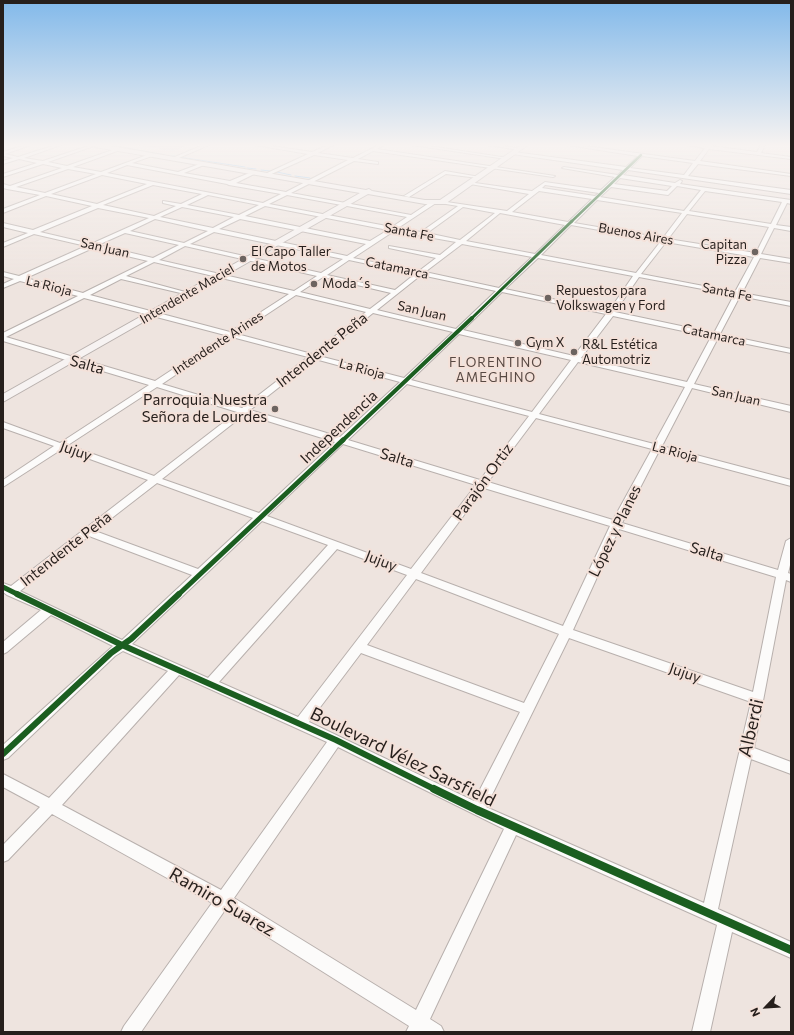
<!DOCTYPE html>
<html>
<head>
<meta charset="utf-8">
<style>
	body { margin:0 }
	#map { position:relative; width:794px; height:1035px; overflow:hidden; background:#eee4df; font-family:Commissioner,sans-serif }
	canvas { display:block }
	.frame { position:absolute; inset:0; border:4px solid #261f1c; pointer-events:none }
	.north { position:absolute; left:746px; top:987px; width:40px; height:40px; -webkit-text-stroke:3px #f4e1d9; paint-order:stroke; rotate:245deg; font-size:11px; font-weight:700; line-height:16px; text-align:center; color:#261f1c }
	.north::after { content:''; display:block; margin:auto; width:14px; height:18px; background:#261f1c; clip-path:polygon(50% 0,100% 100%,50% 72%,0 100%) }
</style>
</head>
<body>
<div id="map">
<canvas width="794" height="1035"></canvas>
<div class="frame"></div>
<div class="north">N</div>
</div>
<script>
const ctx = document.querySelector('canvas').getContext('2d');
ctx.lineJoin = 'round';
function fillPath(path, color) { ctx.fillStyle = color; ctx.fill(path, 'evenodd'); }
const poly = rows => new Path2D(rows.map(r => 'M' + r).join(''));
function trace(path, color, width, dash) { ctx.strokeStyle = color; ctx.lineWidth = width; ctx.lineCap = dash ? 'butt' : 'round'; ctx.setLineDash(dash || []); ctx.stroke(path); }
function label(font, color, halo, rows, align = 'center') {
  ctx.font = font + ' Commissioner,sans-serif'; ctx.lineWidth = 4; ctx.setLineDash([]); ctx.textBaseline = 'middle'; ctx.strokeStyle = halo; ctx.fillStyle = color; for (const [text, x, y, turn = 0] of rows) {
    ctx.save(); ctx.translate(x, y); ctx.rotate((+turn || 0) * Math.PI / 180); ctx.textAlign = isNaN(turn) ? turn : align; if (halo) ctx.strokeText(text, 0, 0); ctx.fillText(text, 0, 0); ctx.restore();
  }
}
fillPath(poly([
	[137,145,182,145,185,146,178,150,170,151]
]), '#e6dde6');
trace(poly([
	[111,145,165,155],
	[172,156,175,156],
	[179,157,245,167],
	[247,168,256,169],
	[261,170,270,171],
	[277,172,291,175],
	[295,176,310,178]
]), '#89c1ee', 1);
const minor = poly([
	[25,145,31,145,5,154,18,157,55,145,61,145,24,158,43,161,91,145,97,145,48,162,67,166,118,148,120,150,73,167,101,172,150,154,152,156,132,163,178,172,202,163,204,165,184,173,230,181,254,171,256,173,236,183,286,192,348,160,314,155,267,176,265,174,308,154,255,145,265,145,312,152,328,145,333,145,318,153,353,158,379,145,384,145,377,149,555,176,553,177,373,151,358,159,378,162,378,164,354,161,291,193,411,215,432,201,436,201,436,203,398,228,421,232,458,206,440,203,440,201,507,211,529,194,470,184,468,182,532,191,545,182,601,190,615,177,562,168,564,167,618,175,623,170,512,154,514,152,626,167,638,156,567,145,578,145,695,161,705,148,687,145,712,145,711,146,757,152,761,145,765,145,761,153,791,157,791,159,709,149,700,161,791,174,791,176,698,164,688,176,791,190,791,194,628,170,623,175,675,183,680,180,682,181,680,184,791,200,791,204,787,203,776,225,791,227,791,231,774,228,761,254,791,259,791,263,760,258,742,293,791,302,791,306,740,296,720,334,791,349,791,353,718,338,694,384,791,406,791,412,692,388,662,446,791,480,791,486,659,451,622,523,778,570,786,541,791,538,791,561,788,573,791,574,791,582,786,580,754,748,791,762,791,774,751,759,718,909,791,942,791,958,732,932,710,1032,692,1032,717,925,516,835,430,1019,441,1026,444,1032,406,1032,409,1026,225,910,141,1032,121,1032,124,1026,212,903,52,814,8,860,3,862,3,845,40,807,3,787,3,774,49,798,168,671,123,651,115,656,8,758,3,760,3,745,113,646,51,615,7,652,3,654,3,642,41,610,7,595,3,592,3,583,11,586,148,480,62,449,3,487,3,480,54,446,3,428,3,422,60,443,149,385,3,341,3,333,78,296,20,281,3,288,3,284,14,279,3,276,3,272,19,276,86,246,34,234,3,247,3,243,28,233,3,227,3,223,33,230,92,206,46,196,3,213,3,209,40,195,7,189,3,188,3,184,10,186,62,168,43,164,3,177,3,174,37,163,19,159,3,164,3,161,13,158,3,156,3,152,25,145],
	[642,156,693,163,684,175,630,168,642,156],
	[127,165,227,184,229,185,281,194,263,203,107,173,127,165],
	[68,169,96,174,45,193,16,187,68,169],
	[102,175,147,184,97,204,51,194,102,175],
	[620,178,672,186,667,191,614,184,620,178],
	[153,185,202,194,181,204,163,201,163,203,176,206,154,216,103,205,153,185],
	[545,185,599,193,595,196,542,188,545,185],
	[677,186,701,190,684,211,600,197,611,187,668,195,677,186],
	[539,191,592,199,568,222,512,212,539,191],
	[705,191,782,202,771,224,689,211,705,191],
	[208,195,259,205,239,215,187,205,208,195],
	[287,195,407,217,392,227,269,204,287,195],
	[597,200,682,213,663,238,574,223,597,200],
	[265,206,388,230,370,241,245,216,265,206],
	[182,207,234,217,213,228,160,217,182,207],
	[463,207,495,213,460,240,427,233,463,207],
	[98,208,149,218,91,244,40,232,98,208],
	[500,213,565,225,535,254,466,241,500,213],
	[687,214,769,227,756,253,668,239,687,214],
	[155,219,208,231,184,243,130,231,155,219],
	[240,219,366,244,347,256,219,229,240,219],
	[571,225,661,241,636,273,541,255,571,225],
	[394,231,456,242,440,255,389,246,389,248,436,258,419,271,353,258,394,231],
	[214,232,343,259,321,273,190,244,214,232],
	[125,233,179,245,153,258,98,245,125,233],
	[666,242,754,257,735,292,641,274,666,242],
	[462,244,532,257,499,288,425,272,462,244],
	[185,246,317,276,294,291,159,260,185,246],
	[93,248,148,261,83,293,26,278,93,248],
	[538,258,633,276,609,311,505,289,538,258],
	[349,260,415,274,395,290,327,275,349,260],
	[154,262,289,294,230,332,90,295,121,279,189,295,189,293,126,276,154,262],
	[421,275,496,291,456,329,377,310,421,275],
	[323,277,391,293,370,309,300,292,323,277],
	[639,277,734,295,714,333,615,312,639,277],
	[502,292,606,314,574,356,463,330,502,292],
	[296,295,366,312,312,354,237,334,296,295],
	[84,298,225,335,155,381,6,337,84,298],
	[373,313,453,332,404,378,319,356,373,313],
	[613,316,711,337,687,382,581,358,613,316],
	[459,334,571,360,532,412,411,380,459,334],
	[232,337,308,357,242,408,162,384,232,337],
	[315,359,400,382,340,437,250,410,315,359],
	[578,362,685,387,654,444,539,414,578,362],
	[407,384,529,416,480,480,348,440,407,384],
	[157,387,237,412,154,476,68,445,157,387],
	[245,414,335,442,259,513,162,479,245,414],
	[536,418,652,449,613,520,488,482,536,418],
	[343,444,476,485,411,569,267,516,343,444],
	[157,483,253,518,198,569,95,531,157,483],
	[484,488,610,526,563,626,421,573,484,488],
	[262,521,328,545,208,678,132,644,262,521],
	[619,529,776,577,753,692,573,630,619,529],
	[89,536,192,575,122,640,20,591,89,536],
	[337,549,407,575,298,717,219,682,337,549],
	[416,579,559,634,524,703,367,645,416,579],
	[569,638,751,702,704,903,486,807,569,638],
	[361,653,520,712,474,801,309,722,361,653],
	[179,675,327,742,221,890,62,805,179,675],
	[338,747,504,829,416,1010,234,898,338,747],
	[203,145,209,145,174,160,170,159,203,145],
	[412,145,423,145,508,158,506,159,412,145],
	[488,145,499,145,521,149,519,150,488,145],
	[445,171,480,177,478,178,446,174,409,197,404,196,445,171]
]);
const secondary = poly([
	[92,145,105,145,366,190,369,189,372,191,425,200,440,200,521,145,528,145,445,204,425,204,368,194,3,402,3,394,360,193,95,147,92,145]
]);
trace(minor, '#b8b0ad', 2);
trace(secondary, '#b8b0ad', 2);
fillPath(minor, '#fcfbfa');
fillPath(secondary, '#f7f3f2');
trace(poly([
	[571,222,641,155]
]), '#1b5e20', 2.5);
trace(poly([
	[471,319,572,221]
]), '#1b5e20', 3);
trace(poly([
	[342,441,472,318]
]), '#1b5e20', 4);
trace(poly([
	[3,587,19,595],
	[178,595,343,440]
]), '#1b5e20', 5);
trace(poly([
	[17,594,122,645,336,740,436,790],
	[3,754,111,653,131,639,179,594]
]), '#1b5e20', 6);
trace(poly([
	[434,789,477,810,791,950]
]), '#1b5e20', 8);
const sky = ctx.createLinearGradient(0, 0, 0, 290);
sky.addColorStop(0, '#82b9ea');
sky.addColorStop(0.5, '#f7f3f1');
sky.addColorStop(1, '#f7f3f100');
ctx.fillStyle = sky;
ctx.fillRect(0, 0, 794, 290);
for (const [x, y, r, color] of [
	[755,252,4,"#6c6460"],
	[243,259,4,"#6c6460"],
	[314,284,4,"#6c6460"],
	[548,298,4,"#6c6460"],
	[518,343,4,"#6c6460"],
	[574,352,4,"#6c6460"],
	[275,409,4,"#6c6460"]
]) { const dot = new Path2D(); dot.arc(x, y, r, 0, 2 * Math.PI); ctx.fillStyle = color; ctx.fill(dot); trace(dot, '#f4e1d9', 1.5); }
label('13px', '#261f1c', '#f4e1d9', [
	["Santa Fe",409,232,11],
	["Buenos Aires",636,234,10],
	["San Juan",105,248,13],
	["Catamarca",397,268,12],
	["La Rioja",49,286,14],
	["Santa Fe",727,292,11],
	["Intendente Maciel",187,294,-30],
	["San Juan",422,311,13],
	["Catamarca",714,335,12],
	["Intendente Arines",218,343,-33],
	["La Rioja",362,369,15],
	["San Juan",736,396,13],
	["La Rioja",675,452,15]
]);
label('13px', '#261f1c', '#f4e1d9', [
	["Capitan",747,245,"right"],
	["Pizza",747,260,"right"],
	["El Capo Taller",251,252],
	["de Motos",251,267],
	["Moda´s",322,284],
	["Repuestos para",556,291],
	["Volkswagen y Ford",556,306],
	["Gym X",526,343],
	["R&L Estética",582,345],
	["Automotriz",582,360]
], 'left');
ctx.letterSpacing = '1px';
label('13px', '#584943', '#f4e1d9', [
	["FLORENTINO",496,363],
	["AMEGHINO",496,378]
]);
ctx.letterSpacing = '0px';
label('15px', '#261f1c', '#f4e1d9', [
	["Intendente Peña",322,350,-38],
	["Salta",87,365,16],
	["Independencia",339,427,-43],
	["Jujuy",76,451,20],
	["Salta",397,458,17],
	["Parajón Ortiz",483,482,-54],
	["López y Planes",615,531,-64],
	["Intendente Peña",66,549,-38],
	["Salta",707,552,17],
	["Jujuy",381,561,21],
	["Jujuy",685,673,19]
]);
label('15px', '#261f1c', '#f4e1d9', [
	["Parroquia Nuestra",267,400],
	["Señora de Lourdes",267,417]
], 'right');
label('18px', '#261f1c', '#f4e1d9', [
	["Alberdi",751,728,-77],
	["Boulevard Vélez Sarsfield",403,757,26],
	["Ramiro Suarez",222,902,30]
]);
</script>
</body>
</html>
